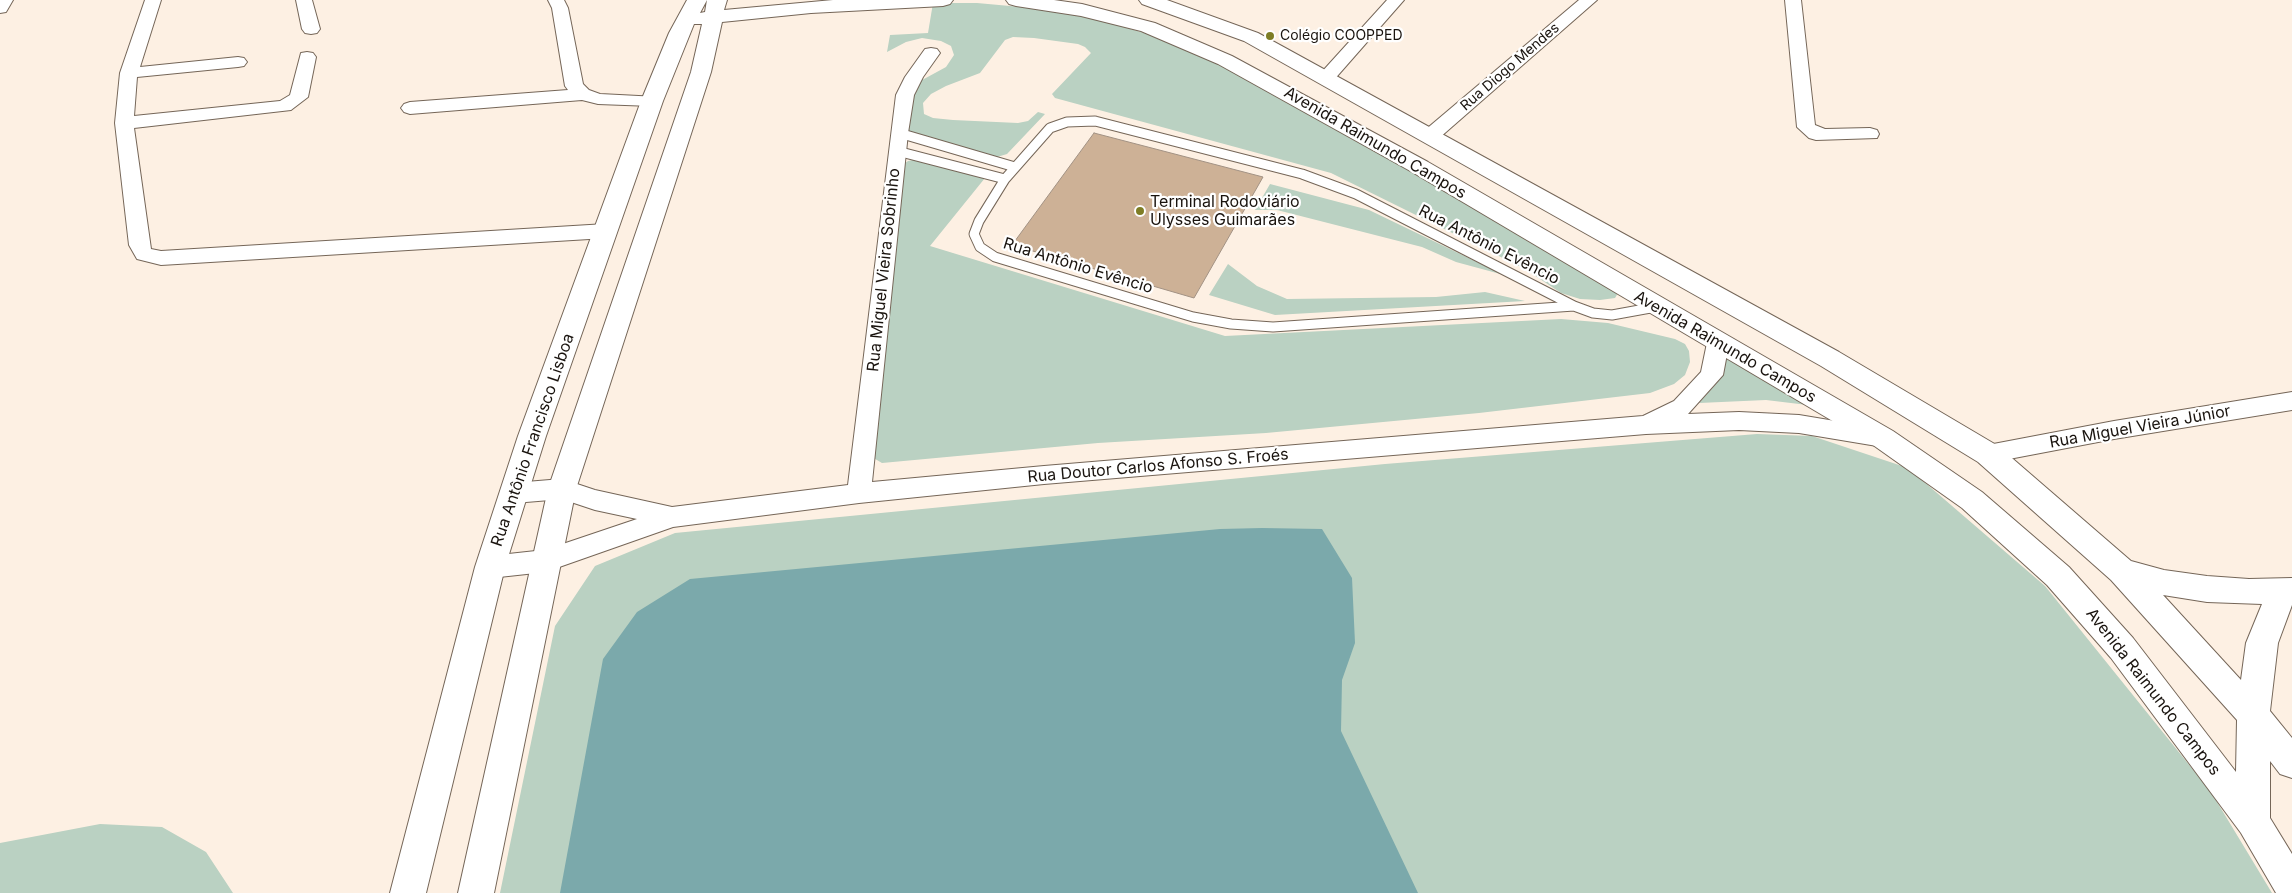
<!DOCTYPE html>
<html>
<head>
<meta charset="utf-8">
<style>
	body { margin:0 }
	canvas { display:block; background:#fdf0e3 }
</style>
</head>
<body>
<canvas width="2292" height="893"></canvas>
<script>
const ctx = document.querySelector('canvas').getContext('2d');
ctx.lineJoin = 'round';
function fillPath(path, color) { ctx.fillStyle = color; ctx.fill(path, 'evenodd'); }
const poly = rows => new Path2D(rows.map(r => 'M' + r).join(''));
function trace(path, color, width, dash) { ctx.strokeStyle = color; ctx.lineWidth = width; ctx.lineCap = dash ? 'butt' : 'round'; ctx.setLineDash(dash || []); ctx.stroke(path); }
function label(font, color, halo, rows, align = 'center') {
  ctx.font = font + ' Inter,sans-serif'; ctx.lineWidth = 4.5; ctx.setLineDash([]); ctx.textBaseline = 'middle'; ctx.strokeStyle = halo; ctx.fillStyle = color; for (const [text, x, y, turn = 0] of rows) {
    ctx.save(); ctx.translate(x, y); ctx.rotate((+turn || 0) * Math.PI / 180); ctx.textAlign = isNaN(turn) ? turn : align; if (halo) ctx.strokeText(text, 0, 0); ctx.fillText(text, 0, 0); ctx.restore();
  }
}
fillPath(poly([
	[933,3,977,3,1032,8,1093,18,1168,40,1218,64,1348,136,1607,284,1618,293,1615,298,1600,300,1580,299,1561,293,1525,269,1331,173,1055,98,1052,94,1091,53,1085,47,1078,44,1034,38,1013,37,1005,40,980,73,946,86,931,94,923,103,924,114,933,118,953,120,1018,123,1028,121,1038,112,1045,114,1007,154,997,157,909,133,906,126,913,85,946,67,954,55,951,46,941,41,922,38,906,42,887,52,890,35,928,33],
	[918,159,985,178,930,246,1225,336,1561,319,1608,323,1675,339,1685,344,1689,351,1690,362,1685,375,1674,384,1650,393,1479,413,1266,433,1098,443,882,463,870,456,901,166,908,161],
	[1270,184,1369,210,1504,275,1456,262,1422,247,1277,210,1255,210],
	[1228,264,1257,286,1287,299,1436,297,1485,292,1525,301,1275,315,1209,295],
	[1721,350,1824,407,1766,400,1699,403,1721,378],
	[1757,434,1812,436,1908,468,2045,586,2211,792,2272,893,500,893,555,626,595,566,675,533,1385,464],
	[100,824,162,827,206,852,233,893,0,893,0,843]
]), '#bad1c2');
fillPath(poly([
	[1262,528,1322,529,1352,578,1355,643,1342,680,1341,731,1418,893,560,893,603,659,637,612,690,579,1220,529]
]), '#7ba9ab');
const building = poly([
	[1094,133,1263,177,1194,298,1012,245,1094,133]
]);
fillPath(building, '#cdb196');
trace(building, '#a29284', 1);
const lane = poly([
	[1095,121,1302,174,1356,194,1574,306,1273,327,1231,324,1193,317,995,257,980,247,974,234,979,221,1005,179,1050,128,1067,122,1095,121],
	[899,133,1015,167],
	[897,151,1005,179],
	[1574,306,1593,313,1612,315,1656,307]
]);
const street = poly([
	[0,0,13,0,6,12,0,13,0,0],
	[145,0,161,0,140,67,238,57,244,58,247,62,244,66,238,67,137,77,134,116,280,101,290,95,301,53,307,52,313,53,316,57,308,97,291,110,134,128,151,249,161,251,606,224,613,226,616,231,613,236,606,238,161,265,137,259,129,245,115,123,120,73,145,0],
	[296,0,312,0,320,29,317,33,311,34,305,33,302,29,296,0],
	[548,0,564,0,568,8,583,84,589,90,600,94,658,97,661,101,658,105,652,106,598,104,582,100,410,114,404,112,401,108,404,104,410,102,568,90,565,86,552,8,548,0],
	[1387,0,1404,0,1332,82,1320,82,1317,78,1320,74,1387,0],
	[1579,0,1597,0,1438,139,1431,141,1424,139,1422,135,1424,131,1579,0],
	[1785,0,1801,0,1815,125,1825,129,1870,128,1877,130,1879,134,1877,138,1816,140,1809,138,1797,127,1785,0],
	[931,48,937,49,940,53,923,77,914,95,908,133,872,482,1044,466,1643,416,1674,401,1701,372,1707,343,1710,337,1718,335,1726,337,1729,343,1723,375,1688,414,1739,412,1799,415,1883,429,1891,432,1895,438,1891,444,1883,447,1799,433,1739,430,1646,434,1044,484,859,503,673,527,545,572,490,578,481,575,477,567,481,559,490,556,545,550,637,519,595,510,562,499,514,503,505,500,502,493,505,486,514,483,562,479,595,490,672,507,848,485,896,95,905,77,925,49,931,48],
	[2292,392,2292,410,2114,439,1988,463,1980,460,1976,454,1980,448,1988,445,2114,421,2292,392]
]);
const secondary = poly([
	[687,0,707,0,700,13,705,12,707,0,727,0,724,10,833,0,953,0,950,4,943,6,811,13,722,22,711,72,576,489,494,893,458,893,548,489,691,72,702,24,694,24,663,101,546,436,505,567,426,893,390,893,475,567,518,436,641,101,669,33,687,0],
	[1006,0,1054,0,1082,4,1155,23,1232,56,1428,162,1893,431,1982,492,2069,567,2133,638,2236,772,2237,720,2111,580,1978,462,1821,366,1244,41,1142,4,1139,0,1167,0,1258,33,1839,352,1998,446,2131,561,2164,570,2207,576,2249,579,2292,578,2292,605,2278,643,2270,711,2292,738,2292,778,2280,774,2270,761,2270,818,2292,854,2292,893,2276,893,2241,833,2111,658,2047,585,1962,508,1873,445,1412,172,1218,64,1141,31,1081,16,1016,6,1009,4,1006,0],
	[2163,595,2207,602,2262,604,2246,643,2241,680,2163,595]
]);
trace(lane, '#756658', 11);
trace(street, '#756658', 2);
trace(secondary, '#756658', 2);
trace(lane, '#fff', 9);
fillPath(street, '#fff');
fillPath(secondary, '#fff');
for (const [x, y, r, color] of [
	[1270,36,5,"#7e7d25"],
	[1140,211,5,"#7e7d25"]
]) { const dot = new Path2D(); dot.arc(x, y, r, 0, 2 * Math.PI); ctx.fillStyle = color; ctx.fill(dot); trace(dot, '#fff', 2); }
label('14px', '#19130e', '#fff', [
	["Colégio COOPPED",1280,36]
], 'left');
label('14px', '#19130e', '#fff', [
	["Rua Diogo Mendes",1510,67,-41]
]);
label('16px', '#19130e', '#fff', [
	["Avenida Raimundo Campos",1375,143,30],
	["Rua Antônio Evêncio",1489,245,27],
	["Rua Antônio Evêncio",1078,266,17],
	["Rua Miguel Vieira Sobrinho",884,270,-84],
	["Avenida Raimundo Campos",1725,347,30],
	["Rua Miguel Vieira Júnior",2140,427,-10],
	["Rua Antônio Francisco Lisboa",533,440,-71],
	["Rua Doutor Carlos Afonso S. Froés",1158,466,-5],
	["Avenida Raimundo Campos",2153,692,52]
]);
label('16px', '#19130e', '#fff', [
	["Terminal Rodoviário",1150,202],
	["Ulysses Guimarães",1150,220]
], 'left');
</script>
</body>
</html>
